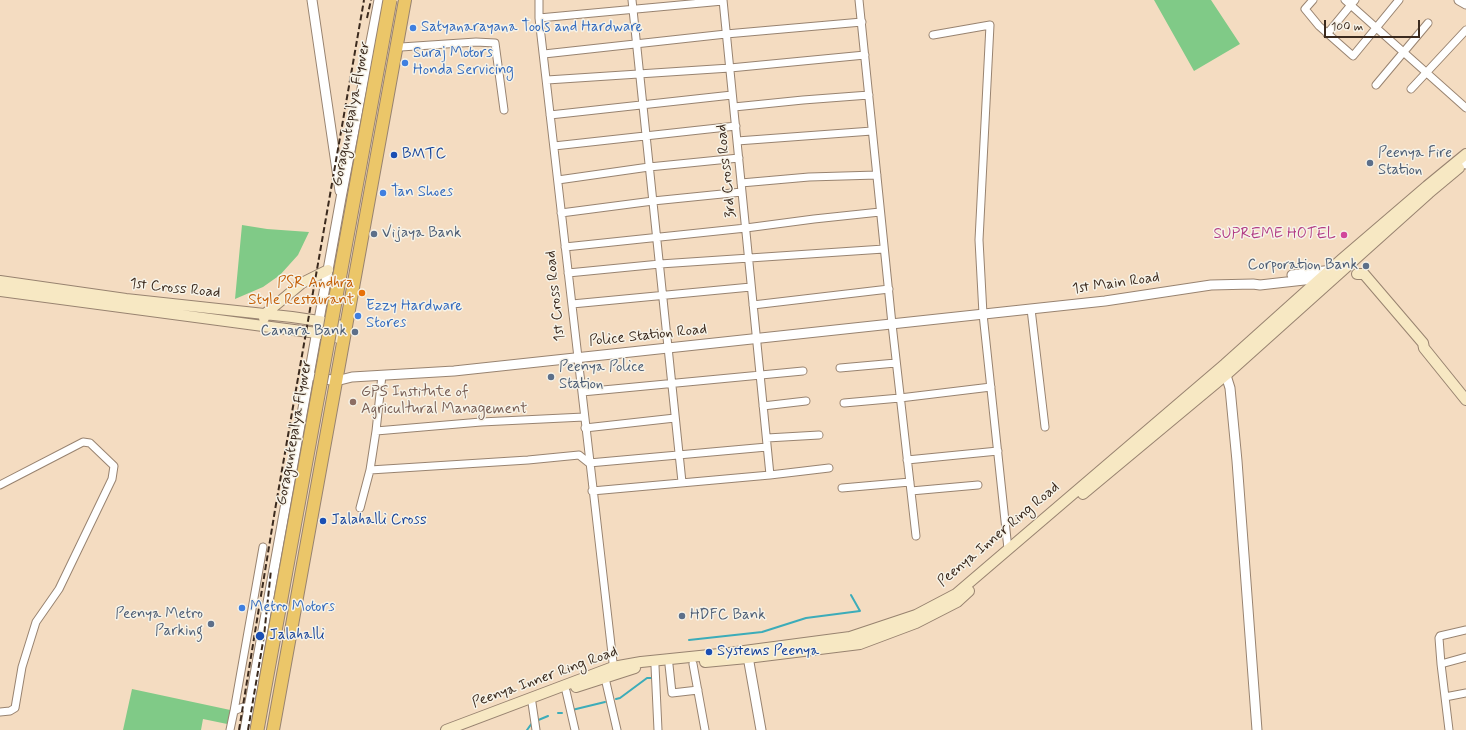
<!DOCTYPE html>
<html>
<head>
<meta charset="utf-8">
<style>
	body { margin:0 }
	#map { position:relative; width:1466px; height:730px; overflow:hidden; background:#f4dcc1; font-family:Mynerve,sans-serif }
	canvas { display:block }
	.scale { position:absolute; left:1324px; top:20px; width:96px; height:18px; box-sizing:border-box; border:2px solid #3b2a1e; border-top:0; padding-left:5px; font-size:12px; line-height:14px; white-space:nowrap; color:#3b2a1e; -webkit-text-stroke:3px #f7f3e8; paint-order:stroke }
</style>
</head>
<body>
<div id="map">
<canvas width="1466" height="730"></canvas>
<div class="scale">100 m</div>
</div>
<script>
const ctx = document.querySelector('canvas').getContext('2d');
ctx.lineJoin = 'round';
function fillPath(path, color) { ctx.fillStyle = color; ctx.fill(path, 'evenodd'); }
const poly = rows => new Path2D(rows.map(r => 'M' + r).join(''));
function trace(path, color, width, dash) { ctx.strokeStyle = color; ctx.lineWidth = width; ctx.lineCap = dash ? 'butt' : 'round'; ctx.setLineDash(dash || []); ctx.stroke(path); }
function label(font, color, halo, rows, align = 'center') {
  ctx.font = font + ' Mynerve,sans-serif'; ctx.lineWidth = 3; ctx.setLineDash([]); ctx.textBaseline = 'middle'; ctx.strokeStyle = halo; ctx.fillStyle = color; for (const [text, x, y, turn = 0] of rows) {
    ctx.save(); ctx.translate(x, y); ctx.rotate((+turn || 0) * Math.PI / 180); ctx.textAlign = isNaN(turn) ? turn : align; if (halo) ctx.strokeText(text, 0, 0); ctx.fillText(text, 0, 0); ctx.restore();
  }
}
fillPath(poly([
	[1154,0,1211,0,1240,44,1194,71],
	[242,225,267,229,309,232,298,255,280,275,263,287,235,299],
	[132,689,235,711,232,725,203,719,201,730,123,730]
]), '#80ca87');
trace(poly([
	[689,640,762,632,806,618,860,611,851,595],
	[616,699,620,698,647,678,652,678],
	[572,710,605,702],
	[558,713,562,713],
	[536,721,548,716],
	[527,730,532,723]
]), '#3cacb9', 2);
const minor = poly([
	[539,0,539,18,614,671],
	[632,0,682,482],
	[723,0,770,475],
	[859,0,892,324,916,536],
	[1313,0,1305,9,1319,26,1353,56,1399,0],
	[1345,0,1466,108],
	[539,18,723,1],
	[1327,34,1355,0],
	[933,35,990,25,979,240,983,314,1008,549],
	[401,47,476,42,495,43,504,110],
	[544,54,726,34,862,22],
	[547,80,730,68,865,55],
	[1376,85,1428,23],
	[1411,89,1466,30],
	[734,107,803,100,869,95],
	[550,115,732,95],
	[737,141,872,131],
	[554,146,736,126],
	[558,180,649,167,739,158],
	[741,183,809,177,877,175],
	[561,213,653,201,742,192],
	[565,247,746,228,814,219,880,212],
	[568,273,660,264,884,249],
	[572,304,751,287],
	[753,305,889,289],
	[1031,309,1045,427],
	[840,368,896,363],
	[382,375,376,431,370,470,528,460,579,455,589,463,767,447],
	[582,392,803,371],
	[844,403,900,398,991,387],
	[763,406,806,401],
	[585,428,675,418],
	[376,431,481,422,584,417],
	[767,438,819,435],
	[907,460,998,451],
	[0,485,83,442,90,443,114,466,112,479,59,589,36,622,22,667,15,708,10,711,0,712],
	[842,488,910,482],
	[592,491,770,475,829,468],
	[911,491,978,485],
	[360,508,370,470],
	[693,664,705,730],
	[1441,664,1439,638,1440,636,1466,630],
	[669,665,672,693,698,690],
	[655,666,658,730],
	[605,678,617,730],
	[566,691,575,730],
	[1445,697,1466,693],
	[532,703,536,730],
	[234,711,263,547],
	[230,730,234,711,243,707,249,707],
	[1449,730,1441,664,1466,657]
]);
const tertiary = poly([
	[312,0,340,191],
	[1459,0,1466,4],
	[1466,163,1466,164],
	[1292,275,1332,270,1333,271],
	[1224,369,1230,388,1237,461,1257,730],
	[316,377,336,381,352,377,454,371,1105,301,1211,285,1253,284,1260,285,1322,278,1324,280],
	[747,651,761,730],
	[245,730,341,198,379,0]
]);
const secondary = poly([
	[1357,274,1364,274,1423,343,1424,348,1466,400],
	[0,281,126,299,292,317,319,321,346,327],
	[0,291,263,326,317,333,344,339],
	[264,318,265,314,302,283,328,270],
	[1083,494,1226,375,1429,193,1459,168],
	[705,662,747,658,860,644,916,623,957,602,969,591],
	[576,687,635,668],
	[446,730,613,667,641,662,729,653,850,637,916,615,956,594,1225,364,1342,259,1427,186,1466,154]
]);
const trunk = poly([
	[273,730,405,0]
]);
trace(minor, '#988370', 9);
trace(tertiary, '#988370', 11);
trace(secondary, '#988370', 12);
trace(trunk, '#988370', 14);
trace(minor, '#fff', 7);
trace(tertiary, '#fff', 9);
trace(secondary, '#f7e8c3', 10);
trace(trunk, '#ebc669', 12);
trace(poly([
	[367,18,371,0],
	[239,730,275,510,364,0],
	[248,730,264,636,271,570]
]), '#3b2a1e', 2, [6, 3]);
const motorwayBridge = poly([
	[257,730,390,0]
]);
trace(motorwayBridge, '#988370', 15, []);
trace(motorwayBridge, '#ebc669', 13);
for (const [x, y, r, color] of [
	[413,28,4,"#3f7fe0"],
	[405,63,4,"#3f7fe0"],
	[394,155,4,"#1a4fb4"],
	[1370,163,4,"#5c6f8a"],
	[383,193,4,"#3f7fe0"],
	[374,234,4,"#5c6f8a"],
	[1344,235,4,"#d1479c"],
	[1366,266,4,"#5c6f8a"],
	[362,293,4,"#e8710a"],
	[358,316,4,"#3f7fe0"],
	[355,332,4,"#5c6f8a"],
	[551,377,4,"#5c6f8a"],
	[353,402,4,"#8d6e63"],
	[323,521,4,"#1a4fb4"],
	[242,608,4,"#3f7fe0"],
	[682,616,4,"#5c6f8a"],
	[211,624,4,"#5c6f8a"],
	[260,636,5,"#1a4fb4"],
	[709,652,4,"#1a4fb4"]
]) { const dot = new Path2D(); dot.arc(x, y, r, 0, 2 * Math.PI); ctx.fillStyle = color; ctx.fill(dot); trace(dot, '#f7f3e8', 1.5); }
label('15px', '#366cbe', '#f7f3e8', [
	["Satyanarayana Tools and Hardware",421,28],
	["Suraj Motors",413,54],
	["Honda Servicing",413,71],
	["Tan Shoes",391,193],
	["Ezzy Hardware",366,307],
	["Stores",366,324],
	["Metro Motors",250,608]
], 'left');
label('15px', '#3b2a1e', '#f7f3e8', [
	["Goraguntepalya Flyover",352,114,-79],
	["3rd Cross Road",727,171,-96],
	["1st Main Road",1116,284,-8],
	["1st Cross Road",175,289,6],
	["1st Cross Road",556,296,-96],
	["Police Station Road",648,336,-6],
	["Goraguntepalya Flyover",295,433,-80],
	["Peenya Inner Ring Road",999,535,-40],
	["Peenya Inner Ring Road",545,678,-20]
]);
label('15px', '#4e5e75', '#f7f3e8', [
	["Peenya Fire",1378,154],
	["Station",1378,171],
	["Vijaya Bank",382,234],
	["Corporation Bank",1358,266,"right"],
	["Canara Bank",347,332,"right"],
	["Peenya Police",559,368],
	["Station",559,385],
	["Peenya Metro",203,615,"right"],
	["Parking",203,632,"right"],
	["HDFC Bank",690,616]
], 'left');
label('15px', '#164399', '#f7f3e8', [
	["BMTC",402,155],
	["Jalahalli Cross",331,521],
	["Jalahalli",269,636],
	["Systems Peenya",717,652]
], 'left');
label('15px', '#b23c85', '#f7f3e8', [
	["SUPREME HOTEL",1336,235]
], 'right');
label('15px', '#c56008', '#f7f3e8', [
	["PSR Andhra",354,284],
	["Style Restaurant",354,301]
], 'right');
label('15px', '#785e54', '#f7f3e8', [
	["GPS Institute of",361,393],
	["Agricultural Management",361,410]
], 'left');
</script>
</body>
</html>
